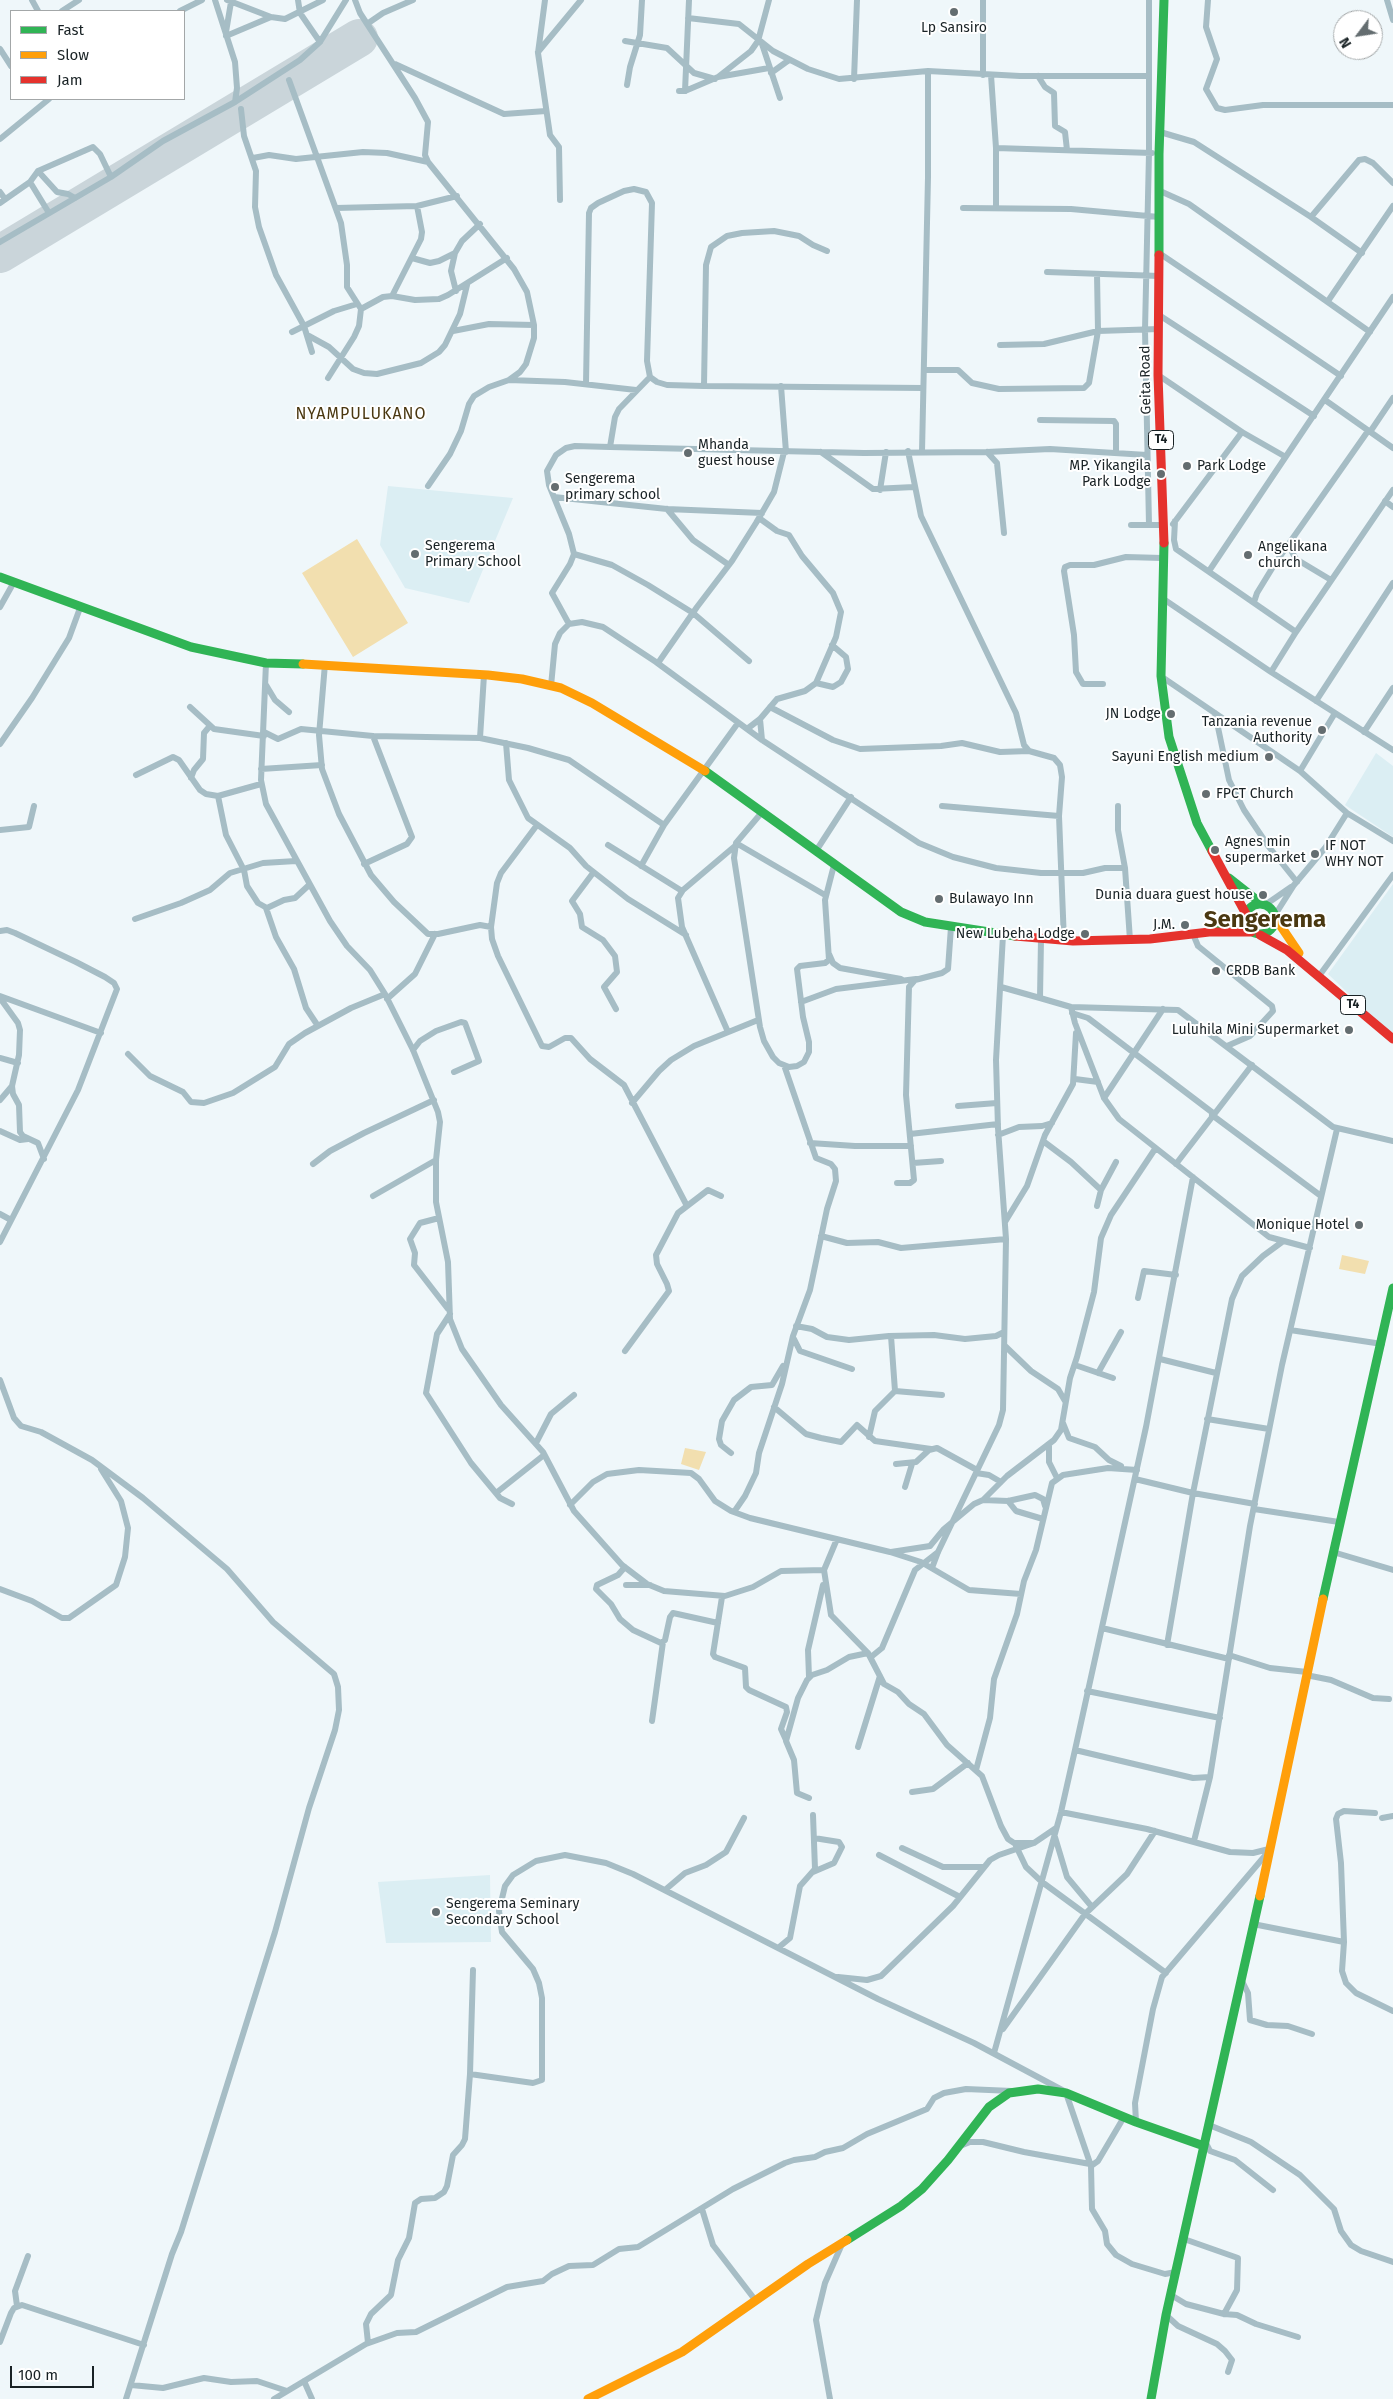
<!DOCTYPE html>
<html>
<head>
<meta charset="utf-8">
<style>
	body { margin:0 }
	#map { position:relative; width:1393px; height:2399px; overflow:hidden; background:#eff7fa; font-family:"Fira Sans",sans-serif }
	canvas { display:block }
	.legend { position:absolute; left:10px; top:10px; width:175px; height:90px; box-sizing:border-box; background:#fff; border:1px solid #a3a7a8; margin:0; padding:6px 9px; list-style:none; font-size:15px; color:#192225 }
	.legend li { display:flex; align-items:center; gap:10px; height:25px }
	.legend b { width:25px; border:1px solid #a3a7a8 }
	.north { position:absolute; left:1333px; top:10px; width:50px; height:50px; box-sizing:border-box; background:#fff; border:1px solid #a3a7a8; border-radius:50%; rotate:239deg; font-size:14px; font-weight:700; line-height:20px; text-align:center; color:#192225 }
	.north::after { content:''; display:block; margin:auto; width:18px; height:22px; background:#646d70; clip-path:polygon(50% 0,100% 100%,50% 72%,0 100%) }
	.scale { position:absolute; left:10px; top:2366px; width:84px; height:22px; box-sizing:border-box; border:2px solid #192225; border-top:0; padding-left:6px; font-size:15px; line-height:18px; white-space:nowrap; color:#192225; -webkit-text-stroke:4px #fff; paint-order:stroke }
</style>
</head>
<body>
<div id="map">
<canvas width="1393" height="2399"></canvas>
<ul class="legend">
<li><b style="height:6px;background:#30b455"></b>Fast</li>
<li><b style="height:6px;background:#ff9f0a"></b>Slow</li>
<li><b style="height:6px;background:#e5322d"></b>Jam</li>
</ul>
<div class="north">N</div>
<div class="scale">100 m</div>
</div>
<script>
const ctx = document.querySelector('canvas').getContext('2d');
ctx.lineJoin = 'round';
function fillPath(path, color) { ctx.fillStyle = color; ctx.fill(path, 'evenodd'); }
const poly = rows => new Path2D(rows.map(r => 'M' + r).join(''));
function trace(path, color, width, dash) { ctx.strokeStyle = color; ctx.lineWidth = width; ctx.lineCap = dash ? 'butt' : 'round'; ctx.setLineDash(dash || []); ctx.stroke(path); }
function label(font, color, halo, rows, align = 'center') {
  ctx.font = font + ' "Fira Sans",sans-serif'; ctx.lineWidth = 4; ctx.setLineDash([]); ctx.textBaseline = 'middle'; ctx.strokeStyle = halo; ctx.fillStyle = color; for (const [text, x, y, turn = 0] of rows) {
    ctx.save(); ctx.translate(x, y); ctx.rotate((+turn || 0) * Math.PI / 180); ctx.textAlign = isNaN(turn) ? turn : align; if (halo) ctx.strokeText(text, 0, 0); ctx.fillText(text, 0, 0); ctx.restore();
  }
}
fillPath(poly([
	[367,30,372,40,0,264,0,251],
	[388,486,513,498,469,603,405,588,380,545],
	[1376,753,1393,766,1393,837,1345,805],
	[1393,884,1393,1036,1328,974],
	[490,1875,491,1942,386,1943,378,1882]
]), '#dbeef3');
fillPath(poly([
	[357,539,408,623,353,657,302,573],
	[1342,1255,1369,1261,1365,1274,1339,1269],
	[685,1448,706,1452,699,1470,681,1464]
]), '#f2dfaf');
trace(poly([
	[0,254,359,38]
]), '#cad5da', 38);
trace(poly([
	[32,0,38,11],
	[215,0,235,62,237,88,235,102],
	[227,0,271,17,285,19,323,0],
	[298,0,300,13,320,42],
	[355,0,360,13,415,98,428,122,425,155,428,162,514,269,527,292,534,325,534,338,526,364,520,372,509,380,489,387,474,396,469,404,461,431,450,454,428,486],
	[545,0,538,53,550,135,559,147,560,200],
	[983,0,983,75],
	[1208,0,1206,27,1217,59,1206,89,1217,108,1225,110,1263,105,1393,105],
	[1387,0,1393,20],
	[62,11,79,0],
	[180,11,202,0],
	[688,18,739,24,773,51,808,69,839,79,928,71,1020,76,1149,76],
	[367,24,383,13,413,0],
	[226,32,231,2],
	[226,36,271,17],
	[625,41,667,48,694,73,715,79],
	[762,44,780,98],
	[0,49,11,66],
	[538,52,581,0],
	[395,64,504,114,546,111],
	[771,73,789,60],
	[991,75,996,148,996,208],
	[1038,76,1045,87,1054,93,1055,126,1065,132,1067,150],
	[718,77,751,51,758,41,769,0],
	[854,79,857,0],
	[289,80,341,223,347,265,347,287,361,309,359,326,354,337,328,378],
	[627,85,630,67,640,35,642,0],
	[679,91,685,91,718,77,769,68],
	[685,91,689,0],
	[241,109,244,136,256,171,255,207,259,227,276,275,304,326,312,352],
	[1160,132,1194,142,1311,217,1362,253],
	[0,139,49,99],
	[996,148,1152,153],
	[253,158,269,155,296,159,363,152,387,153,428,162],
	[38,171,57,192,68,194,75,198],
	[30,182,49,213],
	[1160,191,1189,204,1370,332],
	[0,192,5,199],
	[0,203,30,182,38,171,93,147,100,154,111,177],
	[336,208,417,206,457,196],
	[963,208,1071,209,1159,217],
	[1311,217,1359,160,1365,159,1373,163,1393,183],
	[0,242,111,177,163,141,235,102,300,60,320,42,346,0],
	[1159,253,1341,376],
	[412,258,430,263,439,261,455,253],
	[1047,272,1159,276],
	[456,291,451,271,455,253,462,241,480,224],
	[392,296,421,239,422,232,417,206],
	[1328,301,1393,206],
	[361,309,383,297,392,296,415,300,439,299,448,295,507,258],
	[1159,315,1314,416],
	[453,331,489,324,534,325],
	[292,332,334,311,357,304],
	[309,336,329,347,353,369,364,373,377,374,421,363,439,352,445,345,460,314,467,285],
	[1000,345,1044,344,1098,331,1159,329],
	[924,370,958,370,972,383,999,389,1084,388,1089,383,1098,331,1097,274],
	[1158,375,1242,432,1284,456],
	[509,380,565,382,636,390],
	[586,384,589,213,591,208,598,203,624,191,634,189,646,192,652,203,647,361,650,377,657,382,667,385,704,386,923,388],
	[704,386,706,265,711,247,727,236,742,233,774,231,799,236,813,245,827,251],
	[781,386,786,452],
	[1325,400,1393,448],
	[1040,420,1114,421,1116,424,1116,452],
	[1370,432,1393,398],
	[610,447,615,417,619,409,650,377],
	[908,451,921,516,1016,713,1024,745,1029,751,1054,758,1060,765,1062,777,1059,816,1064,941],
	[821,452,873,489,914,487],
	[922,452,928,177,928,71],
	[987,452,997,463,1004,533],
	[880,490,886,452],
	[554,497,667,509,762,513],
	[1385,501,1393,507],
	[667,509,693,540,729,565],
	[1175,521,1174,540,1176,549,1296,632],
	[1173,524,1242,432],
	[1131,525,1164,525],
	[1149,525,1145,330,1149,153,1149,0],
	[1292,540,1292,552,1296,559,1331,580],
	[574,554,612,565,648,585,693,613,749,661],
	[1209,571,1393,297],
	[1162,598,1271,672,1393,750],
	[1254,602,1257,593,1276,562,1368,431],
	[0,607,14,582],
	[569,624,552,593,570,564,574,554,569,534,549,485,547,471,556,455,566,448,575,446,610,447,864,453,987,452,1050,449,1147,455],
	[266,663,261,780,266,804,330,921,347,946,370,970,385,994,413,1050,438,1112,440,1122,436,1160,436,1202,448,1262,450,1319,462,1349,501,1405,543,1452,574,1511,622,1565,647,1584,664,1591,725,1596,753,1587,781,1571,824,1570],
	[658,663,697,607,732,561,756,523,774,492,784,452],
	[325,664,319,735,322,769,339,814,371,875,394,902,428,934,438,934,480,925,491,927],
	[1271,672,1296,632,1393,490],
	[1162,677,1300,771,1347,813,1393,841],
	[816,683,833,687,841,682,848,669,846,657,832,645],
	[1103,684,1083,684,1076,672,1074,635,1064,571,1065,567,1070,565,1094,565,1126,557,1162,558],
	[266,685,275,700,289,712],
	[551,686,555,644,560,633,569,624,582,622,603,627,656,662,762,740,919,843,953,857,996,868,1041,873,1083,873,1105,868,1125,868],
	[1316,701,1393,583],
	[190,707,214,729,264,736],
	[770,707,833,740,860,749,941,746,962,743,1000,752,1029,751],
	[1215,713,1229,780,1244,810,1269,847,1297,882],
	[760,719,762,740],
	[747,729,760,719,777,699,805,691,816,683,836,637,841,612,833,593,802,556,789,535,777,531,759,518],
	[264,732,278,739,301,729,373,736,480,738,528,748,569,760,664,825],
	[1364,732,1393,688],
	[480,738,484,675],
	[506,743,509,780,528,818,570,848,586,866,628,899,686,935],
	[0,744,32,698,69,638,80,608],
	[261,769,322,765],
	[1300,771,1335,713],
	[136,775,173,757,179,760,200,790,206,794,218,796,261,784],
	[191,778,194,770,203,759,204,733,209,727],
	[218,796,226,835,244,870,247,886,258,903,267,908,284,900,295,898,309,885],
	[942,806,1059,816],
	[1118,806,1118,830,1125,868,1130,940],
	[763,811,736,843,734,858,760,1027,764,1041,773,1057,779,1063,789,1067,797,1066,804,1062,809,1052,809,1042,803,1017,797,969,800,966,825,963,829,960,825,900,834,865],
	[537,825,501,873,497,883,491,927,492,939,498,956,542,1046,549,1047,565,1038,571,1038,590,1059,624,1085,687,1206],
	[0,830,29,827,34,806],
	[736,843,825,895],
	[608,845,682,891],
	[816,851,851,797],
	[364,864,407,844,412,837,373,736],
	[641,866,664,825,738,723],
	[593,873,572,901,580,914,582,927,603,940,615,956,617,972,604,987,616,1009],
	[1265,905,1291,887],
	[266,908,276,937,294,969,306,1008,318,1026],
	[1275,915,1294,885,1325,848,1347,813],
	[135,919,181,903,210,890,230,873,263,863,296,861],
	[0,931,7,930,15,933,76,962,105,977,114,983,117,989,78,1090,0,1242],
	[1193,934,1198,946,1272,1006,1273,1011,1250,1036,1227,1046],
	[1041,939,1040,998,1071,1007,1178,1010,1333,1127,1393,1141],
	[829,954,833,963,840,968,901,979],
	[1319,976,1393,875],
	[1001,987,1040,998],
	[0,996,101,1033],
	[0,998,18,1023,20,1030,19,1055,12,1086,13,1094,19,1105,20,1132,23,1136,38,1143,44,1159],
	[387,999,415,974,435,934],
	[801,1002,836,989,916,979],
	[1071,1007,1075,1023,1104,1098,1119,1119,1269,1237,1310,1248],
	[1072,1013,1088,1018,1213,1113],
	[728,1032,682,927,678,898,683,890,735,846],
	[413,1050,420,1041,436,1031,461,1022,465,1023,479,1061,454,1072],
	[128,1054,150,1076,183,1092,191,1102,204,1103,233,1093,275,1067,289,1044,305,1033,351,1008,385,994],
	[0,1058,18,1063],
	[1075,1079,1098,1082],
	[1104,1098,1163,1009],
	[0,1100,12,1086],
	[632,1103,659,1071,671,1060,694,1046,758,1020],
	[958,1106,997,1103],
	[1212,1115,1321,1196],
	[0,1131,20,1140,28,1139],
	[910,1134,998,1124],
	[998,1135,1019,1127,1042,1126,1052,1123],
	[1043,1141,1071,1162,1101,1190,1097,1206],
	[810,1143,855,1146,911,1146],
	[913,1163,941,1161],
	[313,1164,330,1151,364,1133,434,1100],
	[1176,1164,1252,1065],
	[897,1183,910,1183,914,1180,906,1095,909,987,915,980,942,973,948,969,951,927],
	[1101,1190,1116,1162],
	[373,1196,436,1160],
	[0,1214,11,1220],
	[439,1218,420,1223,410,1239,415,1253,414,1265,448,1309],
	[1005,1222,1027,1186,1045,1135,1073,1084,1076,1033],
	[821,1236,847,1243,878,1242,901,1248,1006,1239],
	[1138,1298,1144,1271,1176,1275],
	[450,1314,437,1334,426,1393,471,1463,500,1498,512,1504],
	[796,1326,812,1329,827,1337,849,1340,889,1336,934,1335,965,1339,996,1336,1004,1332],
	[1290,1330,1382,1344],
	[891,1336,895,1391,942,1395],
	[794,1339,800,1351,852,1369],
	[1005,1346,1031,1371,1058,1389,1065,1401],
	[625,1351,669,1291,667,1284,657,1264,656,1255,678,1213,708,1190,721,1196],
	[1160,1359,1216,1373],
	[1075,1365,1113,1378],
	[1098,1373,1121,1332],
	[0,1380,14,1418,21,1426,41,1432,92,1460,143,1498,227,1569,273,1622,334,1674,338,1687,339,1710,335,1730,309,1808,275,1932,181,2232,172,2254,126,2399],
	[774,1407,806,1434,821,1438,841,1442,857,1425,875,1441,931,1449],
	[1207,1419,1269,1429],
	[1063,1423,1069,1438,1095,1447,1109,1460,1121,1466],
	[869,1437,875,1411,895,1391],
	[536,1443,551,1414,574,1395],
	[1049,1444,1049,1462,1057,1478],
	[731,1453,721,1445,719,1439,722,1421,734,1400,751,1387,772,1385,783,1366],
	[896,1464,916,1462,929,1450,937,1448,977,1470],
	[976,1473,989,1475,1001,1482],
	[1135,1479,1193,1493,1255,1504],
	[905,1487,912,1464],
	[496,1493,544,1455],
	[983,1500,1007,1476,1054,1440,1061,1430,1070,1378,1077,1357,1094,1292,1101,1238,1111,1215,1155,1149],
	[1008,1501,1016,1511,1043,1519],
	[570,1505,593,1482,607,1474,639,1470,691,1473,699,1479,715,1501,731,1511,750,1518,890,1552,921,1562,969,1590,1021,1594],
	[1254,1509,1339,1522],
	[734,1512,745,1496,756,1473,759,1453,782,1384,793,1336,810,1290,827,1209,836,1181,835,1169,831,1164,816,1158,784,1065],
	[837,1539,824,1570,831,1615,868,1653,884,1684,898,1692,909,1704,924,1714,947,1745,982,1776,1001,1826,1008,1839,1014,1843,1034,1843],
	[891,1552,930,1546,944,1529,974,1504,983,1500,1008,1501,1035,1495,1043,1499,1045,1506],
	[1333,1552,1393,1570],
	[625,1567,618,1575,597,1585,596,1589,611,1604,620,1619,633,1630,661,1643,665,1640,670,1617,673,1613,718,1623],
	[932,1568,938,1552,999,1425,1003,1410,1006,1239,998,1128,996,1060,1003,935],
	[626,1585,650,1585],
	[0,1589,32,1601,62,1618,69,1618,116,1585,125,1557,128,1528,121,1501,101,1469],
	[722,1597,713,1654,715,1657,745,1668,746,1687,749,1690,786,1707,787,1712,781,1729,786,1740],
	[1102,1628,1229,1659],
	[1167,1645,1193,1493,1232,1299,1242,1276,1263,1256,1282,1242],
	[1229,1655,1270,1668,1307,1672],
	[871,1657,882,1648,915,1570,938,1552],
	[1306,1675,1331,1680,1373,1698,1389,1699],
	[809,1677,808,1650,823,1585],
	[1087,1691,1220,1718],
	[652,1721,663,1642],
	[858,1747,880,1676],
	[1075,1750,1193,1778,1210,1777],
	[976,1770,990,1718,994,1679,1017,1614,1024,1581,1036,1550,1052,1483,1063,1475,1108,1468,1137,1470],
	[912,1792,933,1789,968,1763],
	[809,1798,797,1793,794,1760,786,1741,798,1698,807,1680,812,1675,827,1670,849,1657,868,1653],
	[1061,1812,1147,1829,1230,1852,1253,1853,1269,1849],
	[1375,1813,1344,1811,1338,1814,1336,1819,1341,1863,1344,1942,1342,1971,1346,1983,1356,1993,1393,2011],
	[1382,1818,1393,1816],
	[1055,1837,1067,1877,1092,1907],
	[1194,1841,1210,1777,1250,1526,1282,1365,1337,1129],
	[1016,1846,1026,1867,1042,1882,1166,1973],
	[902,1848,943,1867,982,1867],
	[879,1855,960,1897],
	[813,1872,834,1863,842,1847,839,1842,814,1838],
	[665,1890,685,1873,706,1865,726,1852,744,1818],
	[1253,1924,1344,1942],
	[778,1948,790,1938,800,1886,815,1869,813,1815],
	[838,1977,867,1980,881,1976,953,1906,990,1860,999,1855,1034,1843,1056,1828],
	[1242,1981,1248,1993,1250,2020,1267,2025,1288,2026,1312,2034],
	[1003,2029,1085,1914,1127,1874,1155,1831],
	[994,2053,1061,1812,1075,1750,1146,1427,1193,1177],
	[470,2074,533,2083,542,2080,542,1998,539,1983,533,1969,502,1932,499,1911,505,1886,513,1875,536,1861,565,1855,606,1863,633,1874,878,1999,974,2043,1064,2091],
	[1066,2093,1091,2166,1092,2209,1105,2231,1107,2244,1116,2255,1132,2264,1165,2274,1176,2272],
	[1136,2122,1135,2103,1153,2009,1162,1977,1269,1851],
	[1209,2125,1251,2142,1300,2175,1334,2209,1341,2231,1351,2245,1361,2251,1393,2262],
	[1205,2141,1210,2151,1235,2160,1273,2190],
	[960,2146,970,2142,983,2142,1024,2152,1090,2164],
	[1091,2166,1098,2161,1124,2117],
	[702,2209,713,2245,756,2301],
	[1184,2239,1238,2258,1237,2290,1224,2314],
	[1171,2295,1186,2304,1224,2314,1237,2315,1256,2324,1298,2337],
	[17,2306,15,2291,28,2256],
	[1166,2315,1178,2326,1217,2344,1225,2351,1232,2360,1228,2372],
	[0,2342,11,2313,14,2308,22,2305,144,2345],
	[368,2343,366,2324,371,2314,391,2295,398,2260,409,2238,415,2203,421,2199,435,2198,444,2192,447,2186,453,2155,462,2145,465,2139,470,2074,473,1970],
	[304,2381,312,2399],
	[131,2385,163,2388,204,2378,231,2382,257,2381,287,2391],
	[274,2399,366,2344,397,2333,416,2332,507,2287,543,2281,552,2274,569,2266,593,2265,619,2249,638,2247,733,2189,785,2163,794,2160,815,2157,825,2152,843,2148,867,2134,927,2109,934,2098,944,2093,966,2089,1012,2091],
	[830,2399,816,2320,825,2283,842,2244]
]), '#a6bdc5', 6);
trace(poly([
	[1159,255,1159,154,1164,0],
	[1164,543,1161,676,1169,737,1197,823,1212,851],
	[0,577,191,647,266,663,303,664],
	[705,771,901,912,925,922,1015,936],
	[1229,878,1262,904],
	'1245 919a15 15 0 1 1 30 0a15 15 0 1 1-30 0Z',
	[1214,930,1245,916],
	[1323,1599,1393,1288],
	[847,2240,901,2206,922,2189,948,2160,989,2107,1009,2093,1038,2089,1066,2093,1136,2122,1204,2146],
	[1151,2399,1166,2315,1260,1896]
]), '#30b455', 9);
trace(poly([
	[303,664,488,675,522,679,561,688,592,703,705,771],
	[1276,919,1299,953],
	[1260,1896,1323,1599],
	[588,2399,682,2352,808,2264,847,2240]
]), '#ff9f0a', 9);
trace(poly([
	[1159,255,1158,375,1164,543],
	[1212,851,1246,914],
	[1260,935,1287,950,1393,1039],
	[1015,936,1073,941,1150,939,1209,932,1251,932]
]), '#e5322d', 9);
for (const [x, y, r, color] of [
	[954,12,5,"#646d70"],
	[688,453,5,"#646d70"],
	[1187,466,5,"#646d70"],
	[1161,474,5,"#646d70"],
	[555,487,5,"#646d70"],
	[415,554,5,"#646d70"],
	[1248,555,5,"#646d70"],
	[1171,714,5,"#646d70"],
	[1322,730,5,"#646d70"],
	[1269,757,5,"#646d70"],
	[1206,794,5,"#646d70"],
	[1215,850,5,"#646d70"],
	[1315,854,5,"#646d70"],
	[1263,895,5,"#646d70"],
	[939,899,5,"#646d70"],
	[1185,925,5,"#646d70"],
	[1085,934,5,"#646d70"],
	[1216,971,5,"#646d70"],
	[1349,1030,5,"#646d70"],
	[1359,1225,5,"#646d70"],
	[436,1912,5,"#646d70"]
]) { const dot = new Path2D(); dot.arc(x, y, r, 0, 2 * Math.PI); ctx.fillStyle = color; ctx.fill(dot); trace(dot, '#fff', 2); }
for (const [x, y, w] of [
	[1161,440,25],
	[1353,1005,25]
]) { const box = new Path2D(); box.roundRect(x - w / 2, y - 9.5, w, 19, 4); ctx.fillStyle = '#fff'; ctx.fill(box); trace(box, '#192225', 1); }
label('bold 12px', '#192225', null, [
	["T4",1161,440],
	["T4",1353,1005]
]);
label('14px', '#192225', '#fff', [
	["Lp Sansiro",954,28,"center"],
	["Mhanda",698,445],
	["guest house",698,461],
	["MP. Yikangila",1151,466,"right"],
	["Park Lodge",1151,482,"right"],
	["Park Lodge",1197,466],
	["Sengerema",565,479],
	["primary school",565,495],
	["Sengerema",425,546],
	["Primary School",425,562],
	["Angelikana",1258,547],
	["church",1258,563],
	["JN Lodge",1161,714,"right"],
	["Tanzania revenue",1312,722,"right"],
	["Authority",1312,738,"right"],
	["Sayuni English medium",1259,757,"right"],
	["FPCT Church",1216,794],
	["Agnes min",1225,842],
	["supermarket",1225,858],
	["IF NOT",1325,846],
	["WHY NOT",1325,862],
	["Dunia duara guest house",1253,895,"right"],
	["Bulawayo Inn",949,899],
	["J.M.",1175,925,"right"],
	["New Lubeha Lodge",1075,934,"right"],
	["CRDB Bank",1226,971],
	["Luluhila Mini Supermarket",1339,1030,"right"],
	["Monique Hotel",1349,1225,"right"],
	["Sengerema Seminary",446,1904],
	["Secondary School",446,1920]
], 'left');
label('14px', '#192225', '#fff', [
	["Geita Road",1146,380,-91]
]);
ctx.letterSpacing = '1px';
label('16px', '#4a3811', '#fff', [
	["NYAMPULUKANO",361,415]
]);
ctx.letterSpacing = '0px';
label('bold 24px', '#4a3811', '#fff', [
	["Sengerema",1265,920]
]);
</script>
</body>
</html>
